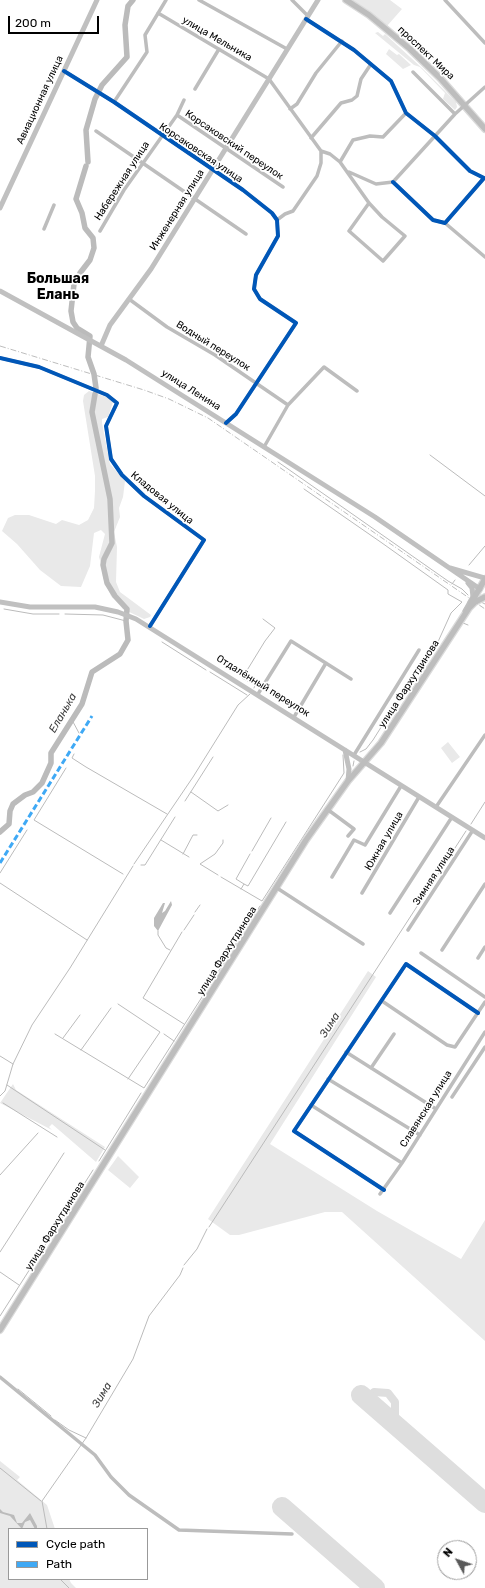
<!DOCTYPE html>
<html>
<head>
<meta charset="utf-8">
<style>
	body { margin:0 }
	#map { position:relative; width:485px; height:1588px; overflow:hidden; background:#fff; font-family:Rubik,sans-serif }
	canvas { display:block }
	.legend { position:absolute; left:8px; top:1528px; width:140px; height:52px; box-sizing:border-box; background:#fff; border:1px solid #999; margin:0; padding:5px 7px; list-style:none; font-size:12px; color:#000 }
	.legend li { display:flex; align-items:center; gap:8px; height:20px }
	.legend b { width:20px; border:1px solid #999 }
	.north { position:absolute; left:437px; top:1540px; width:40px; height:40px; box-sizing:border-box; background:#fff; border:1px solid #999; border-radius:50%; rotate:310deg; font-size:11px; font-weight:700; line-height:16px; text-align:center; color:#000 }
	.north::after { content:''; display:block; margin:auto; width:14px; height:18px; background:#595959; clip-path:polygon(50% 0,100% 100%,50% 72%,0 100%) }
	.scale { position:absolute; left:8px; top:16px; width:91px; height:18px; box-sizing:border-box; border:2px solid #000; border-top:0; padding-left:5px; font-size:12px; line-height:14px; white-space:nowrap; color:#000; -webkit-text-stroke:3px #fff; paint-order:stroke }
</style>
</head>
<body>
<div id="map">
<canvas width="485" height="1588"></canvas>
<ul class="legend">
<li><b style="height:5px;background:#0057b8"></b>Cycle path</li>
<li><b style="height:5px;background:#3fa9f5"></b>Path</li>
</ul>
<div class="north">N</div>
<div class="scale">200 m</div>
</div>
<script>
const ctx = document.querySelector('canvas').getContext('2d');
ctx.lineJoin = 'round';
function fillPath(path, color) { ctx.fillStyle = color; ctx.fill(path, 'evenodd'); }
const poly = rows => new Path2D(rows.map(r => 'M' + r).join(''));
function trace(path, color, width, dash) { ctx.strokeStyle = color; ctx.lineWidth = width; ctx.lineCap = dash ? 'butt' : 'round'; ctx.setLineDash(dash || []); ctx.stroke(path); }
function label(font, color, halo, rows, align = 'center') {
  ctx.font = font + ' Rubik,sans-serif'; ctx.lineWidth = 3.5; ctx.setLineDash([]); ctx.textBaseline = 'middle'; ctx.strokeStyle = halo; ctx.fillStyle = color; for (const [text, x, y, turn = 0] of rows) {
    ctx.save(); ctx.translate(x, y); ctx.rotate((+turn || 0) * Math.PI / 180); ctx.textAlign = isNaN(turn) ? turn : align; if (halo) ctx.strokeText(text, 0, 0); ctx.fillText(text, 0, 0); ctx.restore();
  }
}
fillPath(poly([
	[352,0,390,0,402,9,387,26],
	[378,32,383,36,385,34,422,68,456,102,457,107,455,110,443,99,445,93,420,67,414,65,375,33],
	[389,49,397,55,399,54,411,65,403,69,386,54],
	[89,391,109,398,113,402,108,417,102,419,102,423,110,464,125,481,123,497,119,508,120,517,114,532,117,547,116,582,120,592,151,615,150,617,144,619,123,609,111,596,103,578,102,567,99,557,105,534,101,530,94,533,90,566,81,587,61,586,40,570,17,544,2,531,8,518,15,515,29,515,56,524,62,520,79,525,88,520,94,508,95,491,95,476,83,401,84,395],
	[448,742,460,757,452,763,441,748],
	[368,971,376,977,270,1144,377,1211,461,1259,485,1220,485,1341,342,1212,325,1212,239,1235,230,1235,208,1219],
	[13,1084,16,1090,105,1147,96,1162,52,1124,49,1127,52,1130,0,1103],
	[118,1156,139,1177,130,1188,108,1170],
	[0,1461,20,1477,17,1480,47,1505,55,1529,9,1529,9,1579,69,1579,71,1583,76,1588,0,1588]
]), '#e9e9e9');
fillPath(poly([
	[171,901,172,905,158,931,154,926,154,918,163,903,165,903,162,913,165,911],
	[0,1509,3,1512,14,1515,17,1523,22,1523,30,1513,37,1526,37,1529,35,1529,30,1520,25,1522,22,1529,10,1516,0,1513]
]), '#bbb');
trace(poly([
	[430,455,485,496],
	[278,462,448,581,462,589,468,595],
	[304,489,382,543,448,590,448,594,462,602,451,613,437,644,431,648,373,740,366,749,360,752],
	[469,565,485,546],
	[452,584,455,580],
	[481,602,485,604],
	[4,609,33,614,59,614],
	[65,614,103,615,126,621],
	[463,623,468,625],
	[162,642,206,670],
	[210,672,247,695],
	[246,672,265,641,275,628,263,619],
	[244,675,242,678,255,685,254,688],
	[72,720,79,733],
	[74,754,72,758,86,767,167,814],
	[353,766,354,761],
	[66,768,34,820,123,874],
	[191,792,218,811,228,805],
	[185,801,213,757],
	[471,824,485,802],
	[161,840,189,857],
	[252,851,271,818],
	[183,854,193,835,197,835],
	[134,864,193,777,238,705,250,694],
	[141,865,145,865,175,817],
	[0,873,27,830],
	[218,875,200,864,215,854,223,843,223,840],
	[221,877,262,901,344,773,343,755],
	[0,883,87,940],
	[244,884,236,879,250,854],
	[241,889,244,884,248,886,286,822],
	[195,912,200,905],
	[184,930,194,915],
	[158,931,158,935,166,948,170,950],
	[182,932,143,998,184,1024],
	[118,1004,160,1032,128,1079],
	[55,1034,144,1088,260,906],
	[164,1034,174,1041],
	[63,1038,80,1015],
	[81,1050,111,1008],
	[0,1056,13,1064],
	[7,1085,105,1150],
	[0,1096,5,1091,13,1064,32,1025,70,968,133,866],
	[3,1103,57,1137],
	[99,1161,141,1093],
	[0,1175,38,1133],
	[209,1227,466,831],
	[0,1252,64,1153],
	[184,1265,197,1249,207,1229],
	[0,1272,19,1285],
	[0,1316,93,1170],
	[18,1389,51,1416],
	[55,1420,69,1430,86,1438],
	[0,1468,41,1501],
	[47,1529,42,1501,86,1438,133,1359,149,1316,180,1275,183,1268],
	[60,1579,69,1588]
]), '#bbb', 1);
trace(poly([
	[88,162,86,130,95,99,102,85,127,57,125,25,128,6,133,0],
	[80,273,90,260,94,248,93,238,85,228,82,213,76,199,86,166],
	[77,277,74,284,71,311,73,322,77,328,90,336,88,357,94,374,96,388],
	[0,832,9,824,10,811,13,804,25,795,33,792,42,783,51,763,51,753,82,704,92,672,120,654,128,640,126,621,127,609,115,596,107,583,103,565,104,559,112,543,110,499,92,412,95,394]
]), '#bbb', 5.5);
trace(poly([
	[366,1399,374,1392,388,1393,395,1402,395,1418,398,1427]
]), '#dedede', 8);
trace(poly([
	[361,1395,485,1503],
	[282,1507,375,1588]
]), '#dedede', 20);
const primary = poly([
	[346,0,369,15,410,49,440,78,485,129],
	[471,603,485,579],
	[0,1330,306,840,348,781,381,743,469,608,475,602,485,597]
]);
trace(primary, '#dbdbdb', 8);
trace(poly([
	[199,0,287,49],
	[292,0,308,16],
	[445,0,485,43],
	[158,13,269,79,321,151,321,163,317,176,293,211,285,214,277,220],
	[306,19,354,50,391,81,406,113,435,136,470,171,484,178,445,223,433,220,393,182],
	[64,71,114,102,243,190,272,213,277,220,278,236,256,275,254,289,260,299,296,323,236,414,226,423],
	[413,72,455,114],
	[195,89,219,49],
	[114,102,147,52,145,35,166,0],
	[290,109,297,104,316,73,342,41],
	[177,115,283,187],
	[96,131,246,234],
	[311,138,341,103,352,100,357,96,361,79,371,64],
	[321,151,330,154,340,162,369,203,382,217,405,236,383,261,349,231,369,203],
	[340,162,353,140,370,136,383,137,406,113],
	[349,172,376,184,393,182,455,114,485,87],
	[445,223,485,257],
	[44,229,54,205],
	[100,231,124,190,177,115,184,100],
	[129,299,167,327,215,355,288,405],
	[0,358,39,367,107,395,117,403,106,426,111,459,122,475,144,496,204,540,150,626],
	[264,447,288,405,324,367,357,391],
	[258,694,291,641,351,679],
	[294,717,326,663],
	[354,755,419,650],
	[436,807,485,735],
	[327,809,354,829,348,836],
	[332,877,354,840,365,845,401,786],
	[277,888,363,944],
	[362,893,419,797],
	[390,913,452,817],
	[408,930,473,830],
	[442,950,485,884],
	[421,953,485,997],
	[478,958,485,947],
	[382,1001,447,1045,455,1047,485,1002],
	[346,1052,436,1109],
	[371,1068,394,1034],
	[328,1079,420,1135],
	[452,1097,485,1047],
	[311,1105,402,1163],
	[384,1190,294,1131,406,964,478,1013],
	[380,1194,402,1163,485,1032],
	[0,1377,95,1455,111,1477,129,1495,179,1530,292,1534]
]), '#bdbdbd', 3.5);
trace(poly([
	[0,208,97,0],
	[0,291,126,360,375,517,480,589],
	[101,346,110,325,151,269,318,0],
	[450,568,485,578],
	[0,602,30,607,95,607,118,612,136,619,485,838],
	[465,611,473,597,472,588,468,583],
	[345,750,349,769,348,781]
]), '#c0c0c0', 5);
trace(primary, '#bdbdbd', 5.5);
trace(poly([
	[0,346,144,390,169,399,208,418,485,609]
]), '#bdbdbd', 1, [6, 2, 1, 2]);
trace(poly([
	[0,863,92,716]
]), '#3fa9f5', 3, [6, 3]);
trace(poly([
	[306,19,354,50,391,81,406,113,435,136,470,171,484,178,445,223,433,220,393,182],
	[64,71,114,102,243,190,272,213,277,220,278,236,256,275,254,289,260,299,296,323,236,414,226,423],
	[0,358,39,367,107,395,117,403,106,426,111,459,122,475,144,496,204,540,150,626],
	[384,1190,294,1131,406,964,478,1013]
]), '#0057b8', 4);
label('10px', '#000', '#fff', [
	["улица Мельника",217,39,30],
	["проспект Мира",426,53,43],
	["Авиационная улица",40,100,-65],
	["Корсаковский переулок",234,145,34],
	["Корсаковская улица",201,153,34],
	["Набережная улица",122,181,-57],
	["Инженерная улица",177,210,-58],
	["Водный переулок",213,346,32],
	["улица Ленина",191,390,32],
	["Кладовая улица",162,498,39],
	["улица Фархутдинова",409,684,-57],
	["Отдалённый переулок",263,686,32],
	["Южная улица",384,841,-60],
	["Зимняя улица",434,876,-57],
	["улица Фархутдинова",227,951,-58],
	["Славянская улица",426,1109,-58],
	["улица Фархутдинова",55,1226,-58]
]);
label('italic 11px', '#3f3f3f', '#fff', [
	["Еланька",63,713,-60],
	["Зима",330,1025,-57],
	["Зима",102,1395,-59]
]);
label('bold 14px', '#000', '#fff', [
	["Большая",58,279],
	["Елань",58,295]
]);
</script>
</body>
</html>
